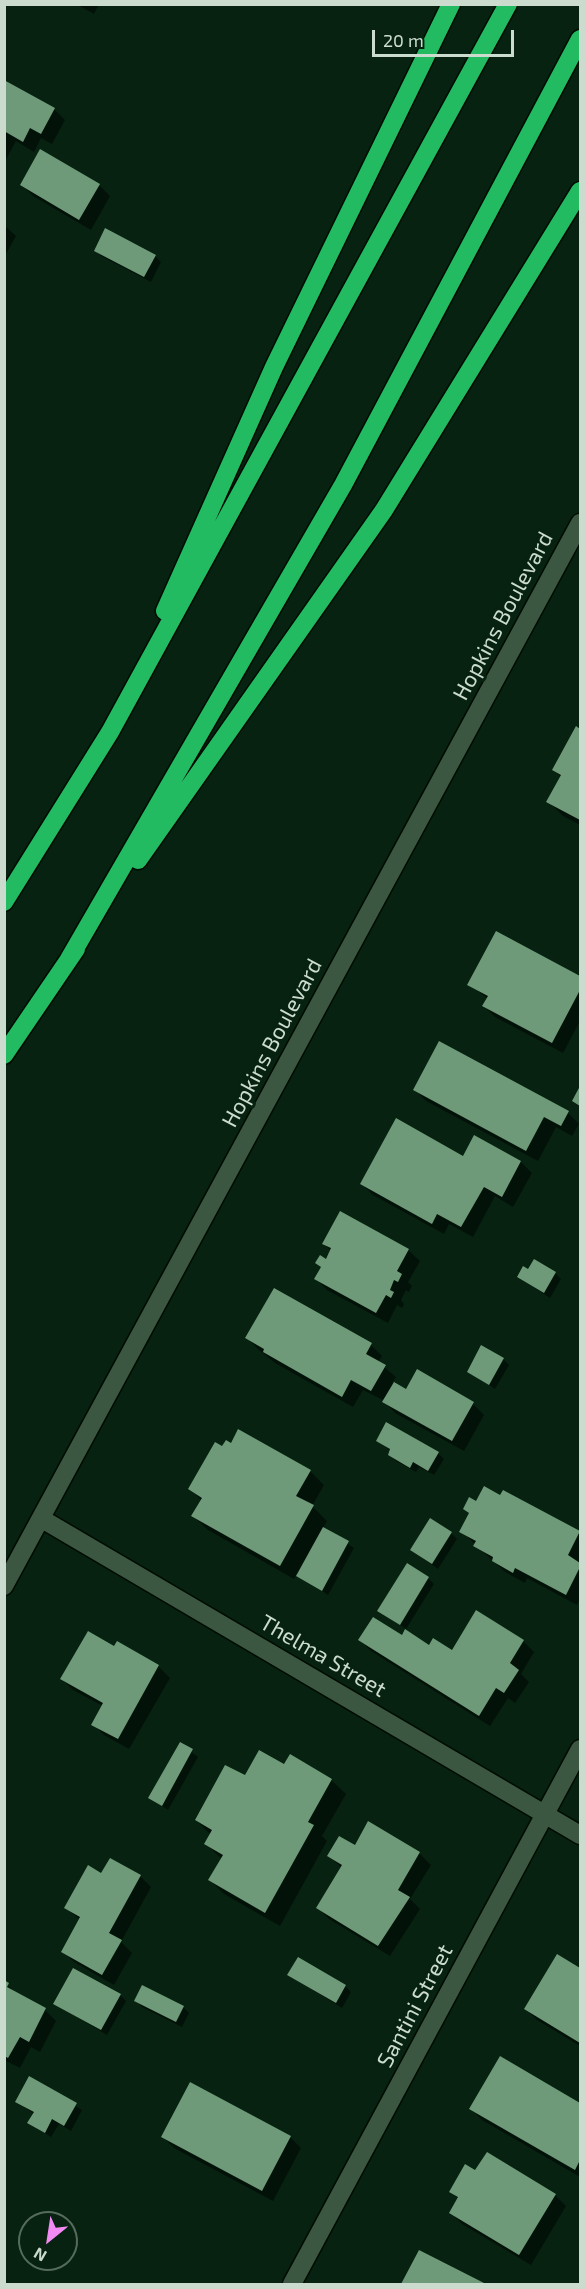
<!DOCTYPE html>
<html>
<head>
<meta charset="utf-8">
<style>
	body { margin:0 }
	#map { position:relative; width:585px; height:2289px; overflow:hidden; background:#072210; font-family:"Exo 2",sans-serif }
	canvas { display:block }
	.frame { position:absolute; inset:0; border:6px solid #cbdbce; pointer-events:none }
	.north { position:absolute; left:18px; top:2211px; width:60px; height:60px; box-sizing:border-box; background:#072210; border:2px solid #556c5c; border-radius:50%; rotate:210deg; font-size:16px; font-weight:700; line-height:24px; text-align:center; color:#cbdbce }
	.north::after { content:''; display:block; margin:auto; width:21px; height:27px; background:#f28af3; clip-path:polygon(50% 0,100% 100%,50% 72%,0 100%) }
	.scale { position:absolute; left:372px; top:30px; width:142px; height:27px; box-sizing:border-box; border:3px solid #cbdbce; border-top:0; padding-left:8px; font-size:18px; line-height:21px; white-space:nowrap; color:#cbdbce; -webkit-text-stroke:4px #072210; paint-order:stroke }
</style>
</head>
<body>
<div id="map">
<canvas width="585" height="2289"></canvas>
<div class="frame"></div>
<div class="north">N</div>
<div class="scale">20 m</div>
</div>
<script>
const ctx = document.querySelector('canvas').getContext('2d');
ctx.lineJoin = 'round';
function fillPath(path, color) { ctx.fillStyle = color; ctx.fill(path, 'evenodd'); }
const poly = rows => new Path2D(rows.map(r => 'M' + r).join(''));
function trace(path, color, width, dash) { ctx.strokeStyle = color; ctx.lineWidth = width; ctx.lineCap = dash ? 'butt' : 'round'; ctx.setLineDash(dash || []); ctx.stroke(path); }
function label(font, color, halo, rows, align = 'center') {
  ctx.font = font + ' "Exo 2",sans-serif'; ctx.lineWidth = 6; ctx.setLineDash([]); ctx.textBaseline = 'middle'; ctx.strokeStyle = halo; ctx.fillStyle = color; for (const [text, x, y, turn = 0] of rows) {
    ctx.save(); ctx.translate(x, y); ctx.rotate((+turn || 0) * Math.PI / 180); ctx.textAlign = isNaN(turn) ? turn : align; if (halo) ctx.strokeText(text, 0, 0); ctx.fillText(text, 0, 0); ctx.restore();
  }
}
fillPath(poly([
	[76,4,99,4,94,14],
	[4,82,54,109,65,120,52,144,41,138,34,152,16,141,4,163],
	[22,185,99,185,110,196,91,230,33,196],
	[4,225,16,236,6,254,4,254],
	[106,230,155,256,161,262,151,282,101,256,95,250],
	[577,728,580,730,580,825,563,816,548,801,561,777,554,770],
	[497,933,580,977,580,1021,563,1053,495,1017,484,1006,488,999,469,984],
	[415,1090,568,1113,579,1124,572,1136,556,1127,538,1161,426,1101],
	[475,1137,521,1162,532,1173,513,1207,495,1196,473,1237,449,1224,444,1234,373,1195,362,1184,464,1158],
	[340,1213,408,1250,420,1261,408,1282,412,1286,409,1292,406,1290,401,1300,404,1304,402,1308,397,1305,388,1323,327,1290,316,1279,322,1268,317,1263,326,1261,331,1251,324,1244],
	[555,1273,561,1279,550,1298,518,1277],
	[274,1290,371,1345,382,1356,378,1362,396,1377,392,1383,406,1391,417,1371,473,1404,484,1415,464,1451,395,1413,383,1400,363,1390,353,1407,275,1363,258,1349,247,1338],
	[503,1359,509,1365,495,1389,469,1371],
	[378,1441,438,1453,444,1459,434,1475,419,1467,416,1472,396,1461,390,1455,391,1451],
	[232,1445,310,1471,324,1485,312,1506,327,1521,323,1528,354,1548,328,1595,297,1574,294,1579,208,1530,193,1516,202,1501,190,1489,223,1448],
	[501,1497,580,1534,580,1599,577,1605,527,1578,525,1583,505,1572,461,1531,470,1514,465,1509],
	[451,1533,457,1539,438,1569,412,1550],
	[428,1578,434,1584,406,1629,379,1610],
	[402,1638,452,1652,523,1641,534,1652,521,1674,529,1682,515,1703,508,1698,490,1726,371,1651,360,1640],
	[118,1643,159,1667,170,1678,129,1749,104,1735,93,1724,103,1706,73,1690,62,1679,115,1648],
	[180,1744,198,1757,168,1810,150,1798],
	[285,1767,331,1780,346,1794,322,1836,327,1841,280,1926,224,1894,210,1880,222,1859,206,1844,211,1835,196,1820,245,1777],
	[369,1823,420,1854,431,1865,410,1899,420,1909,390,1956,329,1919,318,1908,342,1868,329,1856,355,1847],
	[101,1875,140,1876,151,1887,121,1942,132,1953,114,1985,74,1962,63,1951,80,1920,66,1908],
	[557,1956,580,1969,580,2046,537,2020,526,2009],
	[289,1975,345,1986,351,1992,342,2008],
	[4,1982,19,1996,45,2010,56,2021,40,2052,31,2047,20,2068,4,2060],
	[120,1995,126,2001,107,2035,55,2004],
	[136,2001,183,2007,189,2013,182,2027,142,2007],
	[500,2058,580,2104,580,2177,482,2120,471,2109],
	[30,2079,82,2110,71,2131,59,2124,51,2137,29,2123,34,2114,16,2101],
	[163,2137,290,2137,301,2148,273,2201,174,2148],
	[476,2172,555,2195,566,2206,531,2265,462,2224,451,2213,459,2199,451,2192],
	[420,2252,483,2284,403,2284]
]), '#0007');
fillPath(poly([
	[4,80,55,108,41,134,30,128,23,142,4,131],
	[40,149,100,184,79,220,20,185],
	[105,228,156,255,144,277,94,251],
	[576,726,580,729,580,820,546,802,561,775,552,770],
	[496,931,580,976,580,990,552,1043,482,1006,488,996,467,985],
	[439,1041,569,1111,561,1126,544,1117,526,1151,413,1090],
	[580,1086,580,1106,572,1101],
	[396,1118,463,1156,474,1135,521,1161,502,1197,484,1187,461,1227,437,1214,432,1224,360,1184],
	[340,1211,409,1249,397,1271,402,1274,398,1282,394,1280,390,1290,394,1292,391,1298,386,1295,376,1313,314,1279,321,1267,315,1263,320,1255,326,1259,331,1248,322,1244],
	[534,1259,556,1272,544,1293,517,1277,523,1266,528,1269],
	[274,1288,372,1343,366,1354,386,1365,371,1391,351,1380,342,1397,263,1352,264,1349,245,1338],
	[481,1345,504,1358,489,1385,467,1372],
	[417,1369,474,1402,452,1441,382,1402,394,1382,406,1389],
	[386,1422,439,1452,428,1471,413,1462,410,1468,388,1455,390,1449,376,1441],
	[238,1429,311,1470,296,1496,314,1505,280,1566,191,1516,202,1498,188,1489,215,1442,222,1446,226,1440,231,1443],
	[484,1486,500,1495,503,1490,580,1531,568,1555,580,1563,580,1567,566,1595,515,1568,513,1573,492,1561,493,1557,473,1546,476,1541,459,1532,469,1513,463,1509,469,1497,476,1501],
	[430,1518,452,1532,432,1564,410,1550],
	[323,1527,349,1541,322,1591,296,1576],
	[407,1563,429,1577,400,1625,377,1611],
	[476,1610,524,1640,510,1663,519,1670,504,1693,496,1688,479,1716,358,1640,373,1617,402,1635,405,1629,429,1645,433,1638,452,1650],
	[88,1631,114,1646,117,1641,159,1665,118,1739,91,1725,103,1703,60,1679],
	[180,1742,193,1749,162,1806,148,1798],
	[259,1750,284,1764,290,1754,332,1779,308,1822,314,1825,265,1913,208,1880,223,1855,204,1844,212,1830,195,1820,225,1765,245,1775],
	[368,1821,420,1852,398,1890,410,1897,378,1946,316,1908,342,1865,327,1856,339,1836,355,1845],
	[110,1858,141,1875,109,1933,122,1940,102,1975,61,1952,80,1917,64,1908,88,1865,101,1873],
	[557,1954,580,1968,580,2043,524,2009],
	[298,1957,346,1985,336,2003,287,1975],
	[73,1968,121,1994,101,2030,53,2004],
	[4,1980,9,1983,7,1987,46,2008,29,2042,20,2037,8,2058,4,2056],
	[142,1985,184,2006,176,2022,134,2001],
	[500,2056,580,2103,580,2160,575,2170,469,2109],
	[29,2076,77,2103,64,2126,52,2119,45,2133,27,2123,34,2112,15,2102],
	[190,2082,291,2136,262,2191,161,2137],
	[487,2152,556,2194,519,2255,449,2213,458,2197,449,2192,465,2164,475,2170],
	[419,2250,486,2284,401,2284]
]), '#6f9a79');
const street = poly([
	[42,1519,580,1835],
	[4,1586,580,523],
	[292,2284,580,1749]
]);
const highway = poly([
	[165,611,274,367,451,4],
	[138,860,384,510,580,191],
	[4,902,110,732,508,4],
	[69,959,343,485,580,39],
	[4,1055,76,949]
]);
trace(street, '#000b01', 21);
trace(highway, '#000b01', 21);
trace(street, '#3b5742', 18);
trace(highway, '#22bb62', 18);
label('22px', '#cbdbce', '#072210', [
	["Hopkins Boulevard",503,616,-62],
	["Hopkins Boulevard",272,1043,-62],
	["Thelma Street",323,1656,30],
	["Santini Street",415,2006,-62]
]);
</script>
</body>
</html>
